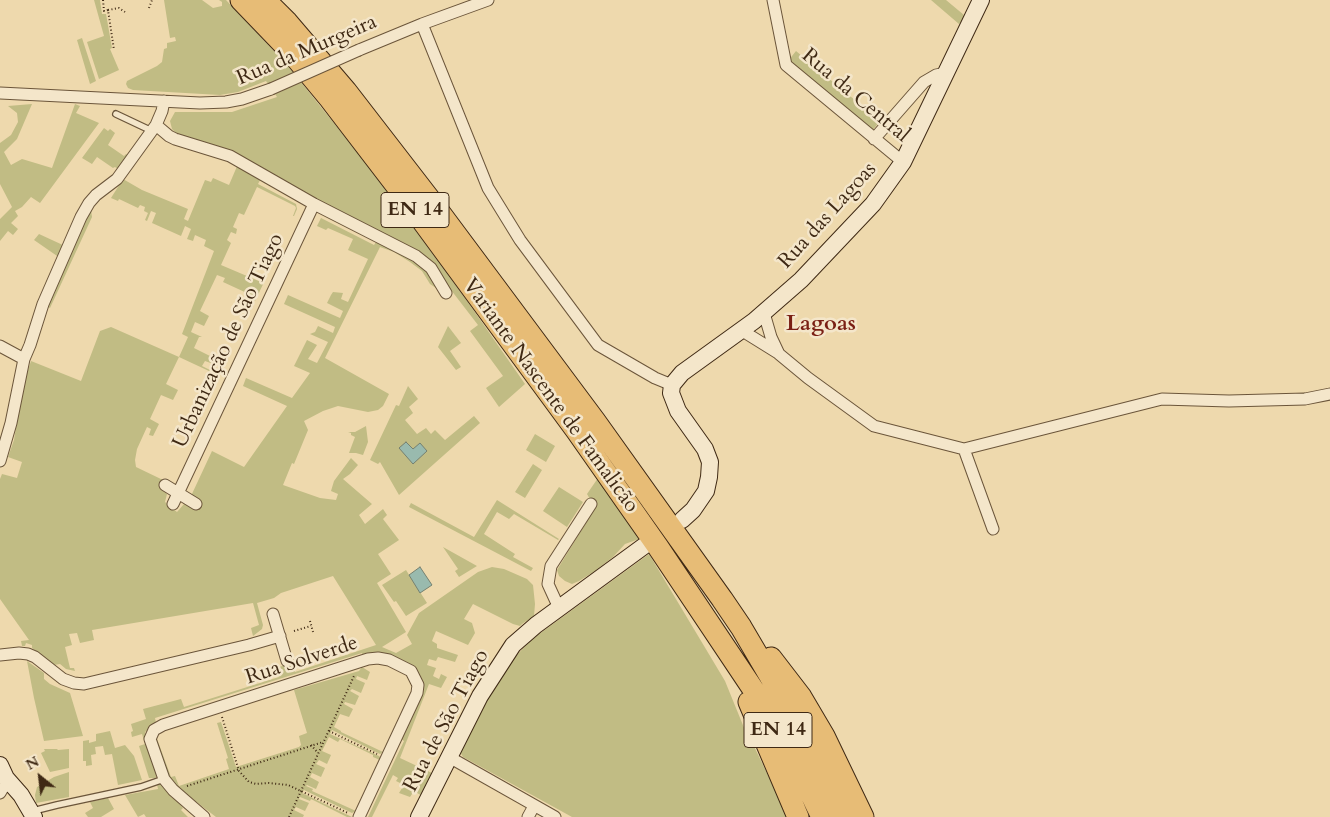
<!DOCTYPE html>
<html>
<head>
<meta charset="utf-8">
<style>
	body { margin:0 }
	#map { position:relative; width:1330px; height:817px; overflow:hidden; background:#eed9ad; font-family:Cardo,serif }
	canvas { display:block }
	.north { position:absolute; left:15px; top:752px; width:50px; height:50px; -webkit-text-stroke:4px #f4e6ca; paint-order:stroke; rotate:331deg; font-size:14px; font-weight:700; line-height:20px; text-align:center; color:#3f2914 }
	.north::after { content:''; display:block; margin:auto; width:18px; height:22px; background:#3f2914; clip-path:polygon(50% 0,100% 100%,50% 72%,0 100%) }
</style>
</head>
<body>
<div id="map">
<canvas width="1330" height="817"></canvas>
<div class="north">N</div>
</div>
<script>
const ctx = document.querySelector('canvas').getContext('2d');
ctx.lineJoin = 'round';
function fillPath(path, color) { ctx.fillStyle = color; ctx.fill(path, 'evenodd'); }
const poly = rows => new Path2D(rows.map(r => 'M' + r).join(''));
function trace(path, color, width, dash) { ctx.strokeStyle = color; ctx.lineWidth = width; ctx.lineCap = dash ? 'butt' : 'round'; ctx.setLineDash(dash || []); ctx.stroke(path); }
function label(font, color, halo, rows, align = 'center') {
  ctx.font = font + ' Cardo,serif'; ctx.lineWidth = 5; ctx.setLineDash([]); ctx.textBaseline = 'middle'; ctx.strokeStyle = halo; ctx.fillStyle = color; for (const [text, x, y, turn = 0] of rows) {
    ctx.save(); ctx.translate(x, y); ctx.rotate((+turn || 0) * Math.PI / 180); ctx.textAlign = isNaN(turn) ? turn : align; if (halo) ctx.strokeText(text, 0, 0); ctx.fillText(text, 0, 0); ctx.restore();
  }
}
fillPath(poly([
	[94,0,100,0,102,14,106,14,112,48,110,49,119,70,99,79,87,42,104,36],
	[164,0,202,0,213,8,222,6,222,2,219,0,226,0,288,66,366,163,465,298,525,384,499,407,486,388,503,376,470,331,478,325,424,255,369,226,178,135,172,129,170,121,175,112,232,112,277,97,266,81,238,92,220,95,133,90,128,88,126,84,127,81,157,66,162,62,164,49,167,48,167,43,176,41,175,37,170,38],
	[931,0,946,0,964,15,962,21,959,24],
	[82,38,96,81,90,84,77,40],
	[796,51,880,121,872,131,788,61],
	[32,104,17,139,4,152,11,165,22,159,52,168,75,104,80,106,76,113,99,123,40,203,31,197,22,207,15,211,18,216,11,223,18,229,13,235,8,231,0,241,0,219,12,207,0,184,0,143,11,135,18,122,17,113,8,106],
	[104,128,108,131,110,129,115,133,108,145,124,156,126,154,128,155,118,169,115,167,113,168,97,157,92,164,82,158],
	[238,164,261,178,258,184,296,204,297,209,294,216,293,216,296,208,295,206,257,187,244,215,239,213,233,227,237,229,236,234,231,232,227,240,231,243,221,265,261,282,265,275,267,276,255,301,247,298,249,294,223,282,225,278,217,275,200,311,209,316,204,326,195,322,191,332,202,337,199,337,194,348,218,360,219,358,225,361,222,367,205,361,202,366,210,370,209,371,179,357,166,384,178,390,173,400,161,395,150,419,159,424,153,436,149,435,151,429,147,427,137,449,135,460,136,467,163,480,160,488,167,494,165,502,177,512,191,496,212,451,244,467,287,406,243,386,246,378,292,398,310,373,294,366,307,340,317,345,308,359,317,363,328,342,310,334,315,332,318,326,333,333,335,327,284,304,288,295,340,318,343,311,327,303,331,295,333,292,343,293,341,299,348,302,368,259,348,250,353,239,328,228,326,230,317,226,321,218,374,245,378,239,422,264,439,290,430,284,422,271,410,262,394,252,380,247,325,358,389,394,383,406,378,410,368,412,338,406,323,411,304,421,308,430,294,464,292,463,283,485,320,498,336,500,338,494,331,491,334,481,351,458,358,465,350,474,343,479,372,504,359,515,365,524,383,509,387,515,383,519,399,540,378,554,391,574,377,583,406,632,382,647,396,653,412,644,407,635,419,613,478,572,492,567,504,569,527,579,533,585,535,604,534,616,522,624,520,626,513,624,473,604,464,619,472,623,475,633,468,645,436,631,432,641,437,644,437,648,458,655,455,662,438,657,436,661,429,659,427,665,436,668,433,676,439,679,441,674,447,677,441,688,429,684,400,758,434,774,422,796,414,791,410,797,399,793,404,785,396,781,398,778,393,775,372,817,368,817,404,741,401,739,419,676,363,657,362,653,155,718,156,723,145,732,157,776,155,778,149,778,139,746,145,744,142,734,132,737,131,732,133,731,131,724,146,719,143,709,181,699,184,707,279,677,277,667,279,667,292,663,295,672,376,645,333,576,281,593,274,598,257,603,263,625,262,629,253,636,251,628,259,625,253,603,92,630,94,640,80,643,77,633,69,634,72,645,65,647,70,668,74,668,75,671,66,669,60,664,54,665,32,648,32,645,26,643,25,646,22,646,21,641,29,640,0,599,0,479,2,474,17,478,22,462,8,457,14,440,22,388,31,361,81,381,100,331,111,327,179,357,188,337,182,334,214,251,204,246,206,240,195,235,193,241,187,239,191,229,185,226,181,236,152,223,156,213,151,211,147,221,145,220,148,213,144,211,145,207,140,205,138,208,119,199,118,201,111,198,123,179,142,190,188,209,184,219,188,221,205,180,211,182,213,178,229,185],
	[91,210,92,217,50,308,46,306,86,217],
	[39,234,65,246,60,258,34,240],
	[448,326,461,343,450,351,461,367,456,370,438,347],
	[408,386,418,399,409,407,413,413,405,420,417,434,426,428,431,434,435,430,445,440,474,416,480,423,399,495,380,462,378,464,370,460,396,405,399,406],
	[366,426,368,442,363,455,356,453,349,453,355,437,351,435,351,433,348,432,355,432],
	[535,434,555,446,546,462,526,450],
	[533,464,542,470,525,498,515,492],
	[598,478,639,539,625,544,613,557,595,571,579,581,572,584,565,581,559,576,557,570,595,508,587,494],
	[559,487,583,502,567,527,543,511],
	[497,500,559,539,558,540,514,514,509,519,497,512,484,534,515,554,513,557,533,568,531,571,409,507,411,503,474,537],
	[443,547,477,566,459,577,455,571,458,569],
	[649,554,725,681,749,740,751,740,788,817,572,817,463,757,460,752,497,681,513,659,531,640],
	[406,570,427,603,406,616,396,601,394,602,382,585],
	[27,661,44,673,44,679,50,684,70,693,83,736,44,741,34,698],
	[362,667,370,672,367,680,357,676,356,679,365,683,361,693,352,689,350,691,359,696,355,705,345,702,344,704,353,709,349,717,340,714,334,727,341,731,341,732,383,752,380,754,332,730,330,734,379,756,381,758,380,760,373,757,373,755,340,739,338,742,329,737,322,751,331,755,327,764,319,760,316,764,325,768,321,777,312,773,310,777,319,782,316,789,307,785,306,786,313,789,312,791,356,811,352,813,304,790,302,793,352,817,347,817,311,799,310,801,300,797,299,799,309,803,305,811,296,807,294,810,304,815,303,817,216,817,173,784,168,778,155,737,156,736,171,777,175,776,179,786,229,769,226,759,228,758,217,723,221,722,236,767,299,747,301,745,299,736,307,733,294,690,359,671],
	[110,731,115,748,125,745,134,756,142,780,118,785,112,754,105,755,103,746,95,747,96,754,91,755,92,765,86,766,86,761,83,761,83,741,89,740,89,743,96,741,96,734],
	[44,749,57,749,58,750,69,749,69,768,50,772,41,753,45,751],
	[69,772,69,797,36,803,35,795,37,787,54,777],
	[157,784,161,784,176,799,183,808,181,810,188,817,146,817,144,814,138,817,125,795,158,789],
	[108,798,114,809,101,817,88,817,85,813,93,808,90,802]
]), '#c1bc84');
const water = poly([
	[406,442,413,449,420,443,427,451,413,464,399,448,406,442],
	[420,567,432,585,420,593,409,575,420,567]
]);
fillPath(water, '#99baae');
trace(water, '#758070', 1);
const lane = poly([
	[116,114,152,131],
	[33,811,57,805,141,787,164,779]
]);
const street = poly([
	[773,0,786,65,903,162],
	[422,24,488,188,520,240,598,345,655,378,672,385],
	[359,50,422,24,488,0],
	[0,93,200,103,226,102,242,99,271,89],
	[156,125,169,136,175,139,230,156,314,204,416,256,431,268,446,293],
	[874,139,924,82,936,75,946,73],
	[764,313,771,337,779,354,808,378,874,426,964,449,1162,399,1229,401,1305,399,1330,394],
	[741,330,778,353],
	[0,346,24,359],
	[964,449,993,529],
	[0,461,11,423,24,359,30,345,43,304,81,217,89,203,96,195,117,179,156,125,162,111,164,101],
	[165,485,196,504],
	[173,504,314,204],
	[559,608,548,584,551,566,591,504],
	[273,614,287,661],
	[0,655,19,653,28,654,35,657,63,679,74,683,84,684,249,645,280,636],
	[449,757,555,817],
	[0,793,3,788,10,783],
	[204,817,173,790,164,779,150,739,154,730,163,725,368,659,378,658,389,660,411,671,418,685,417,693,359,817],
	[528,817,534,806]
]);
const secondary = poly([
	[682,520,693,510,706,491,709,477,710,462,705,449,678,411,671,393,672,385,682,373,754,321,801,280,873,204,903,162,981,0],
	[0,765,6,778,21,795,34,817],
	[419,817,480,696,513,645,536,625,644,546]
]);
const highway = poly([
	[241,0,291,52,330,99,399,189,576,430,658,547,755,692,786,743,822,817],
	[265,0,287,22,346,91,431,201,595,421,722,599,741,627,771,678,802,735,842,817],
	[771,658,801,697,824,736,863,817],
	[749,702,798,817]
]);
trace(lane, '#6b553a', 8);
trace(street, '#6b553a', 13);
trace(secondary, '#3f2914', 18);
trace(highway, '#3f2914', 23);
trace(poly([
	[103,0,104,11,108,10,114,50],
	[149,8,152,0],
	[108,10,119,8,125,12],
	[310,621,313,632],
	[294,631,311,626],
	[222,717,239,771,249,782,256,784,269,783,288,785,348,813],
	[329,731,377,754],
	[311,745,318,753],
	[187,786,323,742],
	[289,817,354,676]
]), '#3f2914', 2, [1, 2.5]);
trace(lane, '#f4e6ca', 5.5);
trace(street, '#f4e6ca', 11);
trace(secondary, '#f4e6ca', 16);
trace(highway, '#e7bc76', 21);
const streetBridge = poly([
	[271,89,359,50]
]);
trace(streetBridge, '#6b553a', 13, []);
trace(streetBridge, '#f4e6ca', 11);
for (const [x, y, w] of [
	[415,210,68],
	[778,730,68]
]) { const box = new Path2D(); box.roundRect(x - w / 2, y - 17.5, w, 35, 4); ctx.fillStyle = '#f4e6ca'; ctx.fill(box); trace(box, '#3f2914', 1); }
label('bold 20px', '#3f2914', null, [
	["EN 14",415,210],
	["EN 14",778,730]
]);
label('21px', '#3f2914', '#f4e6ca', [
	["Rua da Murgeira",307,51,-23],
	["Rua da Central",855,96,40],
	["Rua das Lagoas",828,216,-48],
	["Urbanização de São Tiago",229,341,-65],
	["Variante Nascente de Famalicão",550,396,54],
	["Rua Solverde",302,661,-18],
	["Rua de São Tiago",447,721,-62]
]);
label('bold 22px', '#7a1f14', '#f4e6ca', [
	["Lagoas",821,325]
]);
</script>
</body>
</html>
